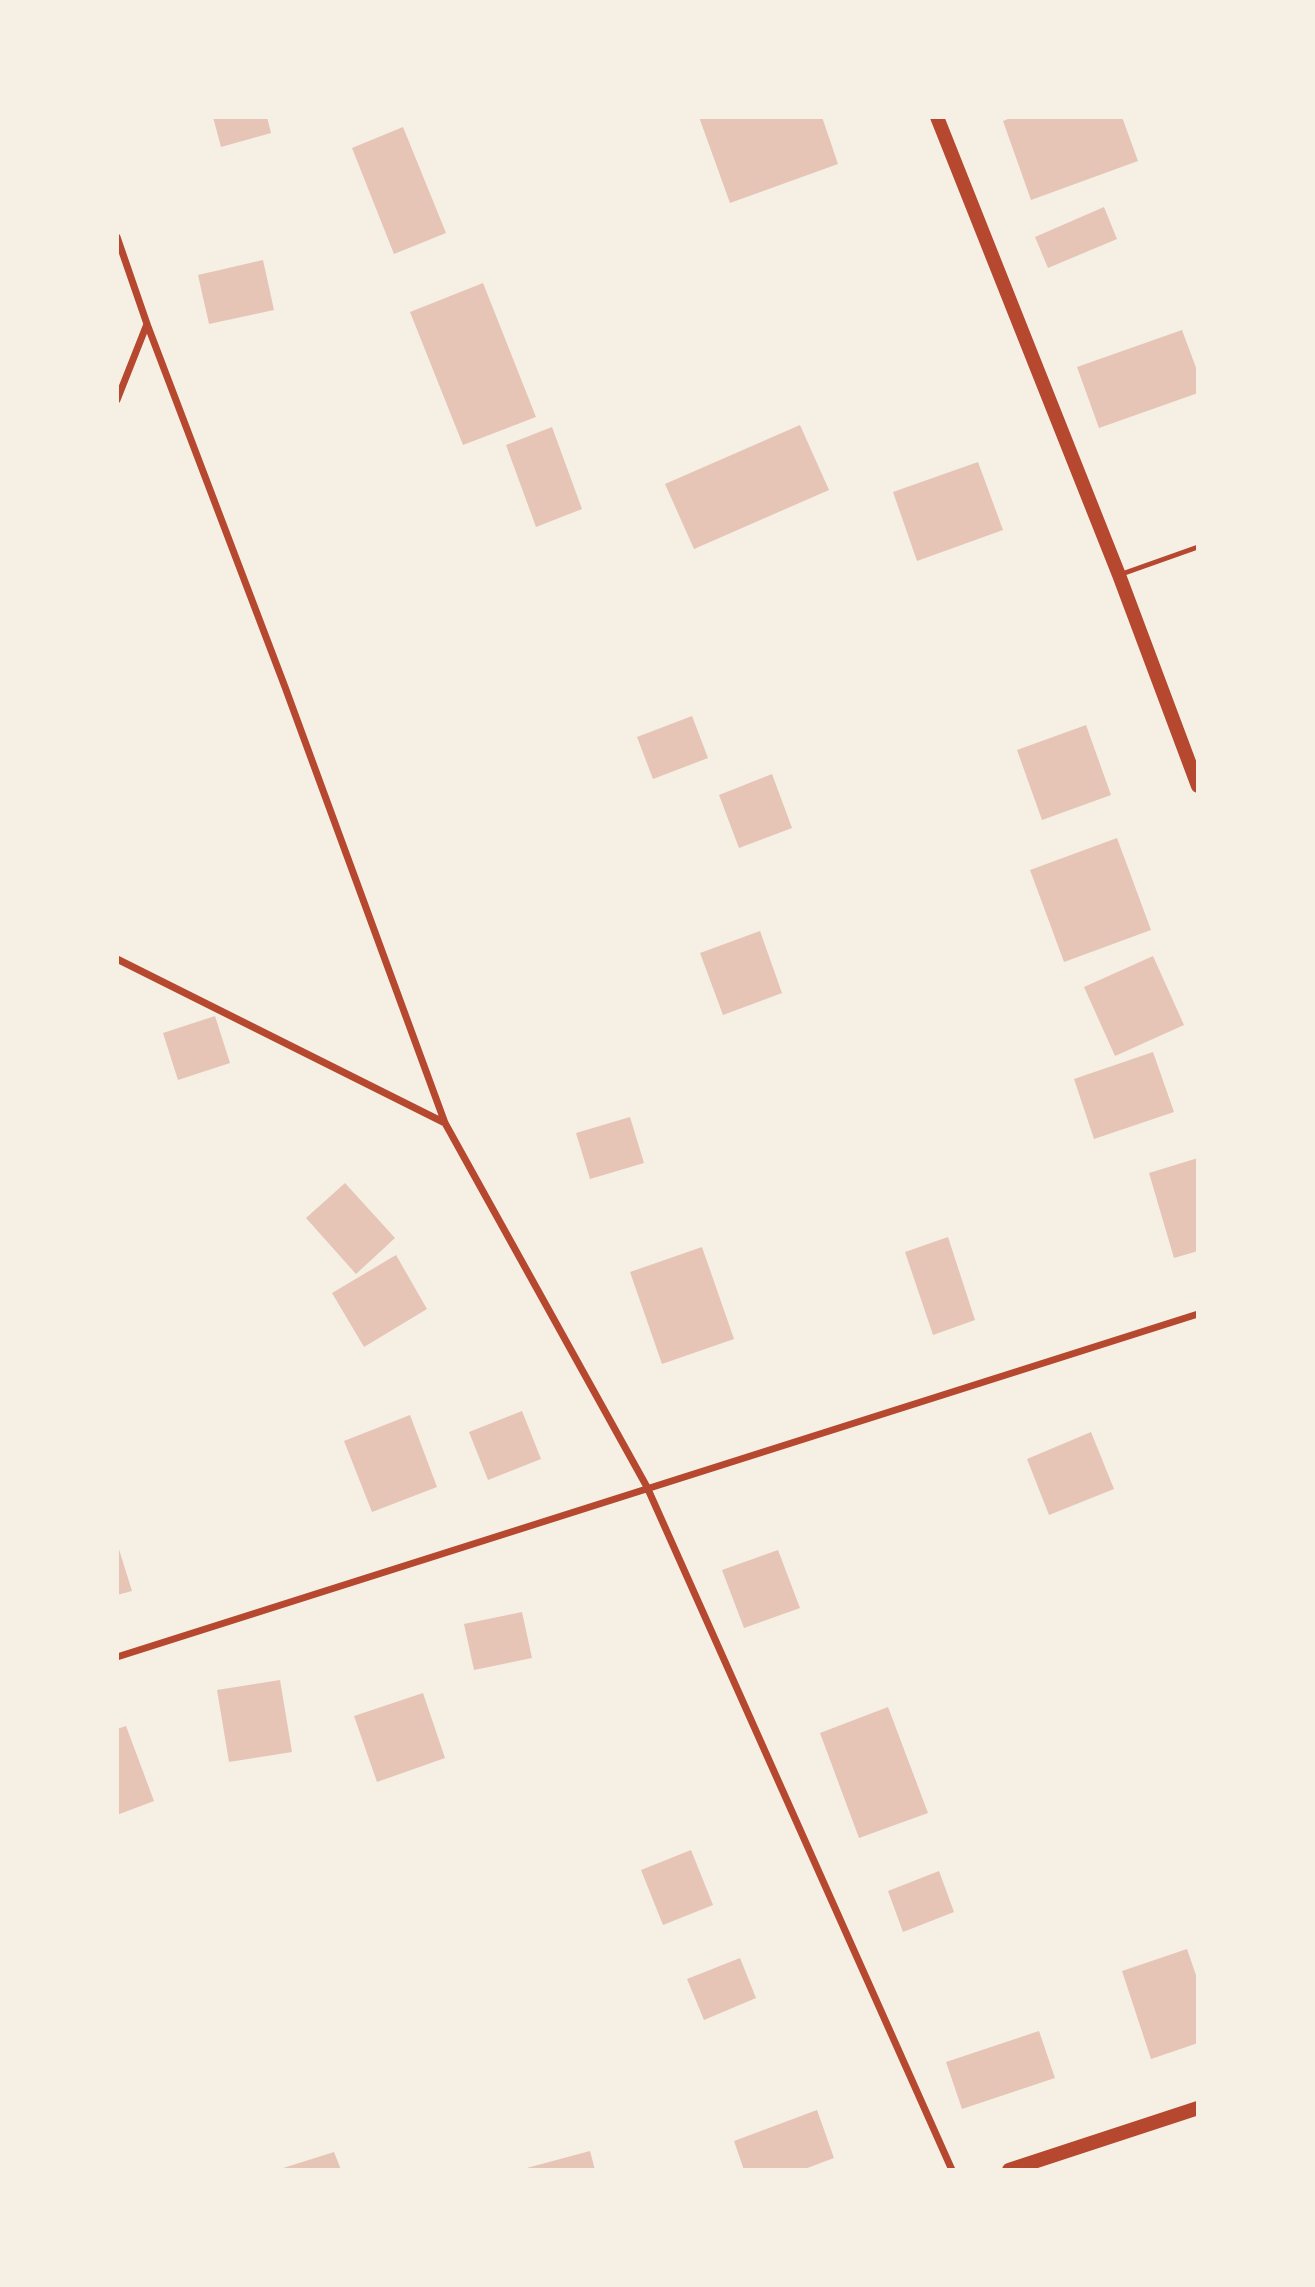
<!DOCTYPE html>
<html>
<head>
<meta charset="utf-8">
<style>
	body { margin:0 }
	#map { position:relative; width:1315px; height:2287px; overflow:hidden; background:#f6efe4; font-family:Inter,sans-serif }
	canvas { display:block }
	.frame { position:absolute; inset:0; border:119px solid #f6efe4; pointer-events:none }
</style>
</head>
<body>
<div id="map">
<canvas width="1315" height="2287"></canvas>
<div class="frame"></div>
</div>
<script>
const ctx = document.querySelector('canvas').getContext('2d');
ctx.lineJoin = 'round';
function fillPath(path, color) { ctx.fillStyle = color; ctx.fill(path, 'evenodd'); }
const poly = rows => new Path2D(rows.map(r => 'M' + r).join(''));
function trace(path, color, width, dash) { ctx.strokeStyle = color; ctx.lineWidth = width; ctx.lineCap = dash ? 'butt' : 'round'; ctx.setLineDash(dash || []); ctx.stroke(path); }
fillPath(poly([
	[213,117,267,117,271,133,221,147],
	[699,117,822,117,838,164,730,203],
	[1013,117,1122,117,1138,161,1031,200,1003,121],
	[403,127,446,233,394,254,352,148],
	[1104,207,1117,239,1048,268,1035,237],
	[263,260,274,310,209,324,198,275],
	[483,283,536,417,463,445,410,312],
	[1182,330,1198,373,1198,393,1099,428,1077,367],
	[800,425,829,490,694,549,665,484],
	[552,427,582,509,536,527,506,445],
	[978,462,1003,530,917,561,893,492],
	[692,716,708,758,653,779,637,737],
	[1086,725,1111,795,1042,820,1017,750],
	[772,774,792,828,739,848,719,795],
	[1117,838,1151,930,1064,962,1030,870],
	[760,931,782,993,723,1015,700,953],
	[1153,956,1184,1025,1115,1056,1084,987],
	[215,1016,230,1063,178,1080,163,1033],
	[1153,1052,1174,1112,1094,1139,1074,1079],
	[630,1117,644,1163,590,1179,576,1133],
	[1198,1158,1198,1251,1174,1258,1149,1173],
	[345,1183,395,1238,356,1274,306,1218],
	[948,1237,975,1320,933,1335,905,1252],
	[702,1247,734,1339,662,1364,630,1272],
	[396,1255,427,1309,364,1347,332,1293],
	[522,1411,541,1459,488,1480,469,1432],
	[410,1415,437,1487,372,1512,344,1441],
	[1091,1432,1114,1489,1049,1515,1027,1459],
	[117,1543,132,1591,117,1595],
	[778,1550,800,1608,744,1628,722,1570],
	[522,1612,532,1658,474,1670,464,1624],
	[280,1680,292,1752,229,1762,217,1690],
	[423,1693,445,1758,377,1782,354,1716],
	[888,1707,928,1813,859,1838,820,1733],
	[126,1726,154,1801,117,1815,117,1729],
	[691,1850,713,1905,663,1925,641,1870],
	[939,1871,954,1912,903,1932,888,1891],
	[1187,1949,1198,1981,1198,2043,1151,2059,1122,1971],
	[740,1958,756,1998,704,2020,687,1979],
	[1039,2031,1055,2078,962,2109,946,2062],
	[817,2110,834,2158,802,2170,744,2170,734,2141],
	[590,2151,595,2170,524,2170,523,2169],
	[334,2152,341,2170,280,2170,280,2169]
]), '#e6c5b7');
trace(poly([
	[1119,575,1198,547]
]), '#b5482f', 5);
trace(poly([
	[117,237,147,324,285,687,445,1123,647,1487,952,2170],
	[117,400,147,324],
	[117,959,445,1123],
	[117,1657,1198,1314]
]), '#b5482f', 7);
trace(poly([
	[937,117,1119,575,1198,786],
	[1009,2170,1198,2108]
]), '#b5482f', 14);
</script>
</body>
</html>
